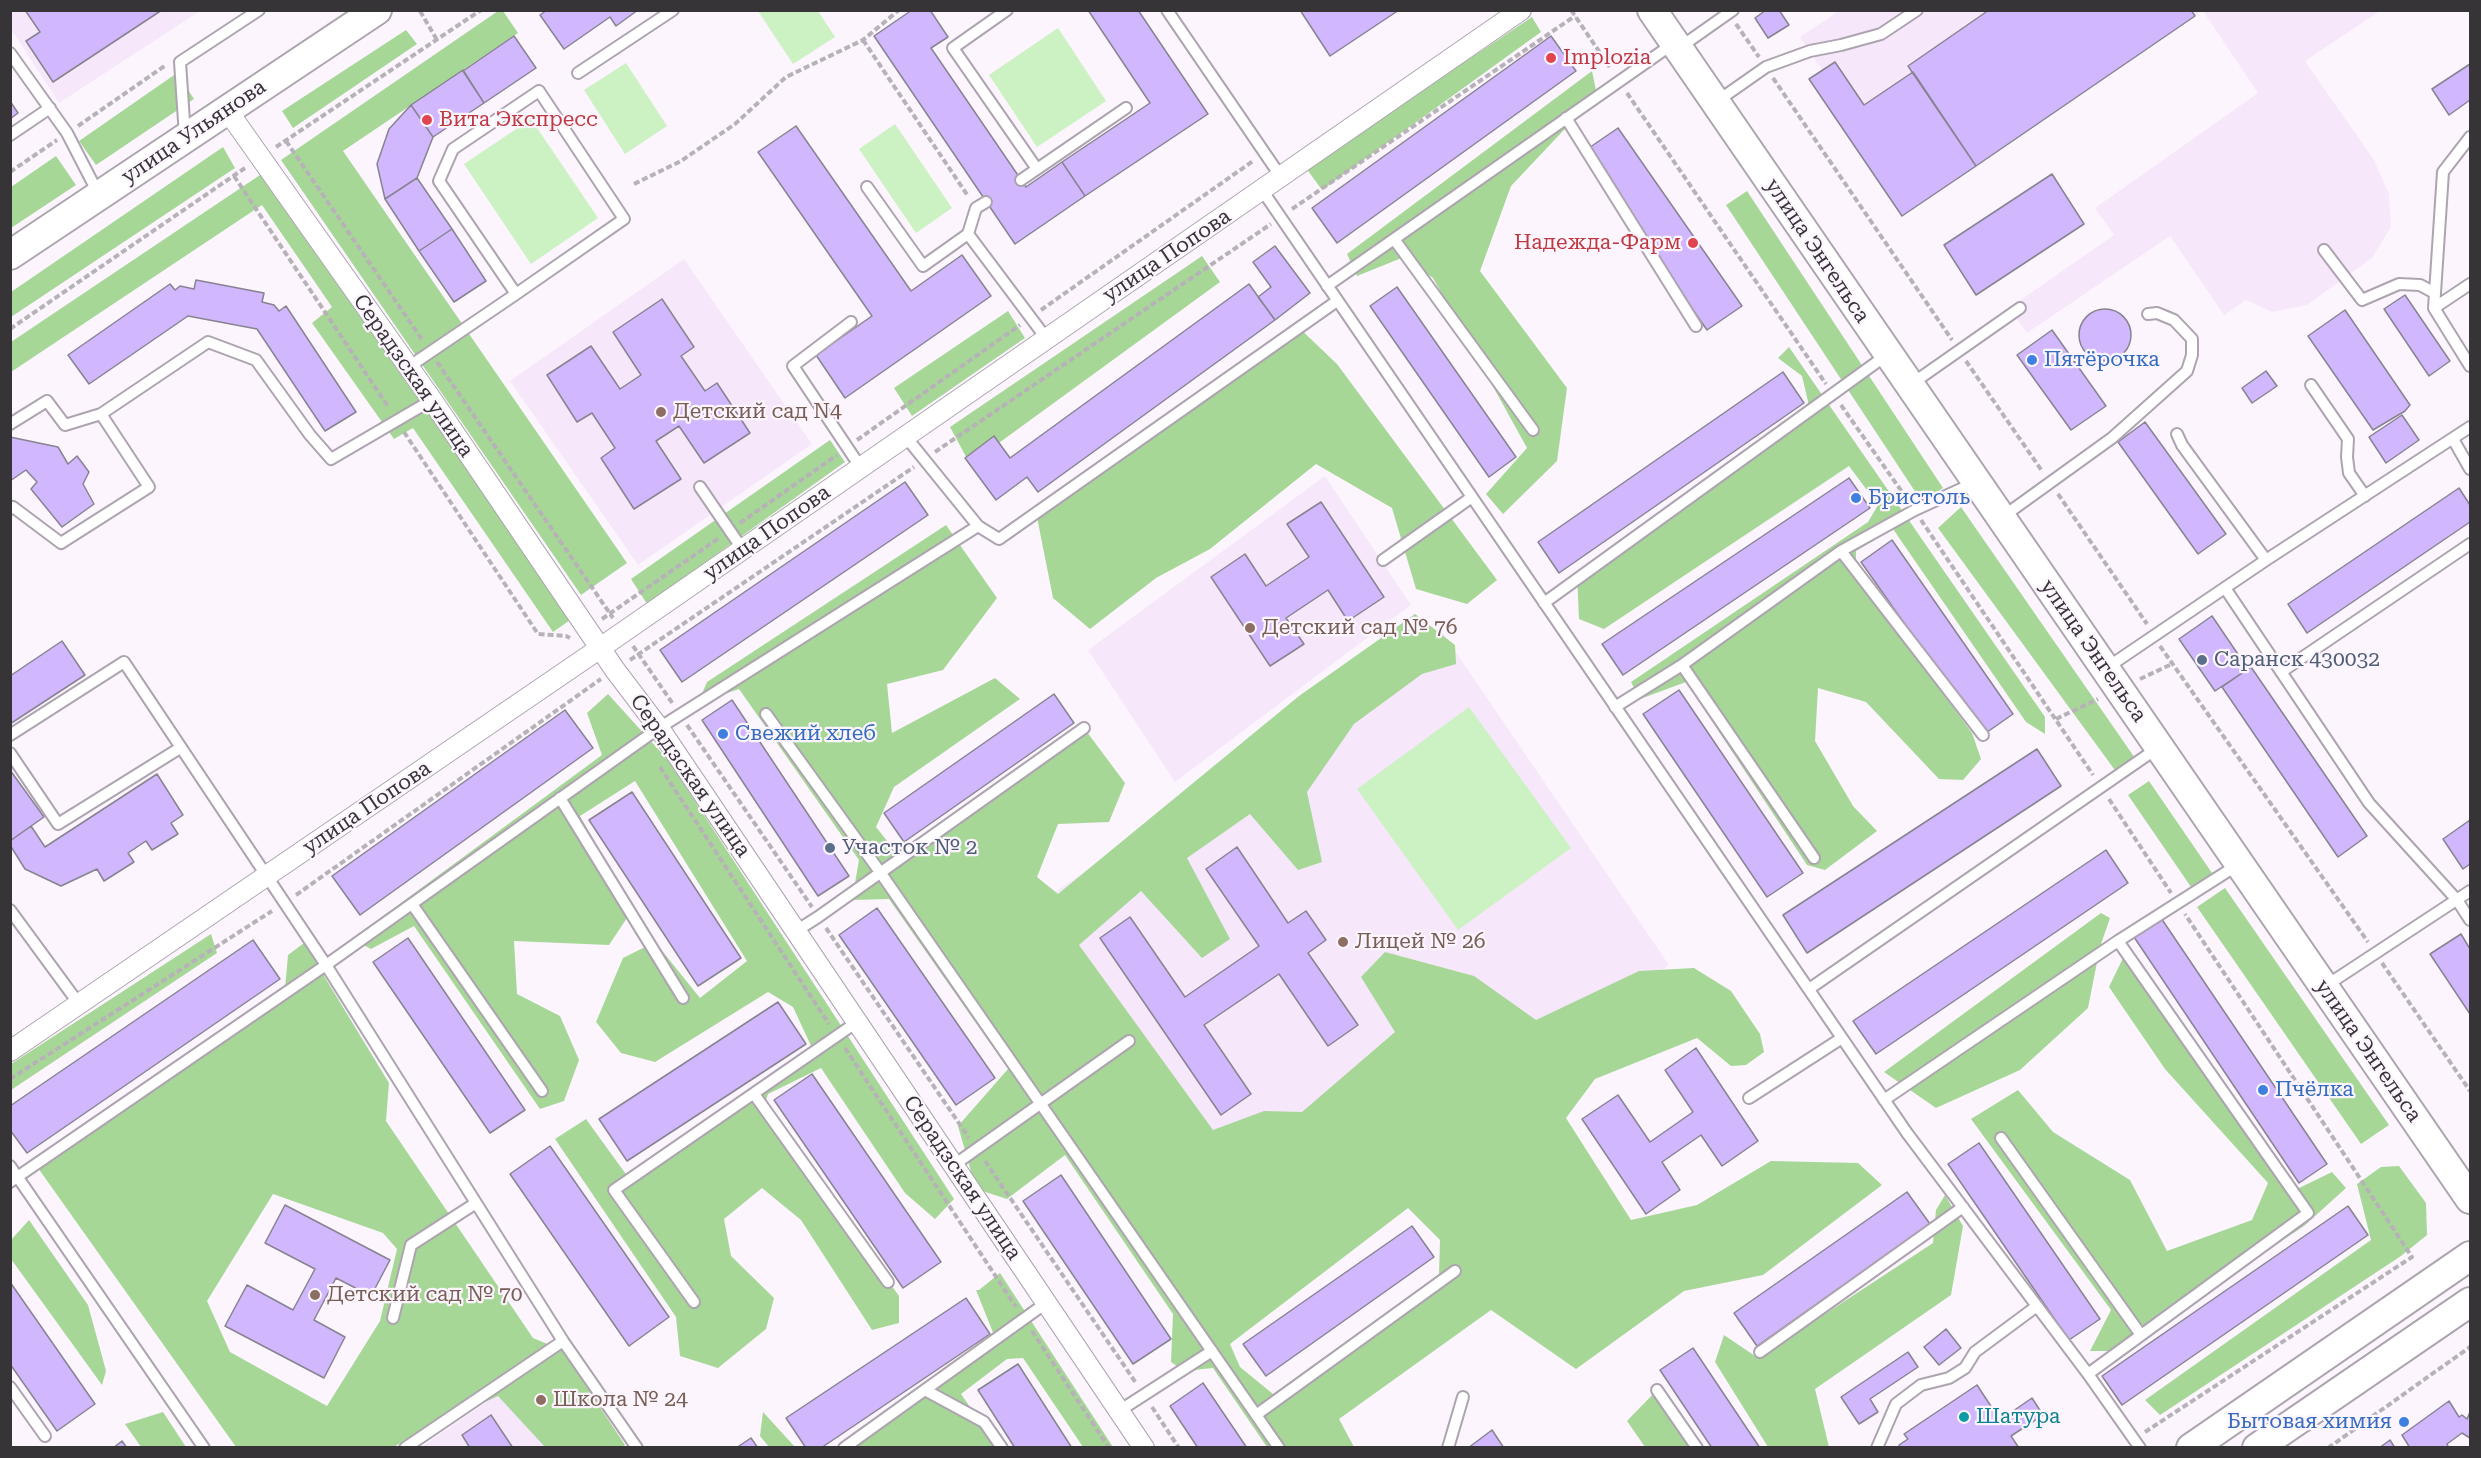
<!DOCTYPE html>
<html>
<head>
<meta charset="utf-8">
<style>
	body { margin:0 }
	#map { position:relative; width:2481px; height:1458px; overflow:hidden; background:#fcf5fe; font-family:"Roboto Serif",serif }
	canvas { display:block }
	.frame { position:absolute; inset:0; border:12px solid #373438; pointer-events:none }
</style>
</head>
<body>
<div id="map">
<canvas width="2481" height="1458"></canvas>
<div class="frame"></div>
</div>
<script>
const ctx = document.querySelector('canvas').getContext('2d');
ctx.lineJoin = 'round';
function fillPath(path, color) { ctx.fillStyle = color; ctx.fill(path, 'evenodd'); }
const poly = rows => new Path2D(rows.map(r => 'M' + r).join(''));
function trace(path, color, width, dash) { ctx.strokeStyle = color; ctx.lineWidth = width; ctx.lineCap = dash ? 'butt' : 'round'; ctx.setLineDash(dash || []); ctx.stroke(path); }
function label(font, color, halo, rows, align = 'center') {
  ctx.font = font + ' "Roboto Serif",serif'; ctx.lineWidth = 4.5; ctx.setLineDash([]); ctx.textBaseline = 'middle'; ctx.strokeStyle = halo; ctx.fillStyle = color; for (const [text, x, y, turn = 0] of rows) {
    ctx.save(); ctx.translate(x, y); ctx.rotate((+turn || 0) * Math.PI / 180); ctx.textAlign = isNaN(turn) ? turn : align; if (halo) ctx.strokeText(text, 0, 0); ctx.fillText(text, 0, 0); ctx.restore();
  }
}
fillPath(poly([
	[11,11,200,11,59,103,11,29],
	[1839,11,2200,11,2195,16,1902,216,1809,79,1822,70,1800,37],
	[2203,11,2380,11,2305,61,2374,160,2389,194,2391,227,2372,258,2307,305,2272,312,2246,300,2224,315,2170,236,2027,333,2009,308,2114,235,2095,208,2258,93],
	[684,259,812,444,638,565,510,381],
	[1325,476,1411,605,1175,782,1088,650],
	[1440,629,1669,965,1246,1255,1017,918],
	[559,1352,624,1447,420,1448]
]), '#f6e8fa');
fillPath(poly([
	[758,11,818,11,835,37,793,64],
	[1058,28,1106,101,1037,147,989,75],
	[626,63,667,126,625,154,584,90],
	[531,119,598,218,531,264,464,164],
	[895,124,952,208,916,233,859,149],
	[1469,707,1571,848,1458,930,1357,789]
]), '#ccf1c2');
fillPath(poly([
	[498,11,503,11,518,33,343,151,627,563,581,595,281,160],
	[1532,17,1541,32,1322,190,1306,168],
	[406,30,417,44,293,128,282,111],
	[1592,71,1597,95,1511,186,1480,271,1567,388,1557,461,1503,514,1486,494,1527,448,1433,278,1404,257,1357,276,1347,254],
	[177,73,194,99,96,165,79,141],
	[223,147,235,168,11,317,11,292],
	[56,156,76,185,11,228,11,187],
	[260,175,573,618,553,632,413,428,394,439,312,323,332,307,262,205,11,372,11,342],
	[1747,191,1943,488,1922,502,1726,205],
	[1202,256,1220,282,970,464,950,427],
	[1008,311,1025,338,912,416,894,388],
	[1294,323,1337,364,1497,580,1467,604,1416,589,1392,508,1316,464,1210,549,1156,578,1090,629,1053,598,1036,512],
	[1789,347,2045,717,2045,734,2026,722,1893,529,1856,551,1856,576,1972,733,1981,759,1963,780,1939,779,1866,702,1818,688,1815,741,1853,806,1877,831,1825,870,1807,865,1686,682,1640,699,1631,682,1868,522,1878,505,1849,466,1604,629,1579,619,1577,574,1810,410,1802,376,1778,358],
	[830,440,845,462,647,604,631,579],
	[1961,507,2137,761,2117,773,1938,528],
	[946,525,997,598,943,670,887,684,892,733,995,678,1020,699,894,787,876,827,896,852,1078,735,1084,728,1125,783,1109,822,1058,824,1037,877,1058,894,1299,696,1415,614,1455,645,1456,664,1422,674,1354,724,1307,792,1322,862,1298,870,1250,814,1187,858,1230,939,1202,958,1141,891,1079,945,1213,1130,1264,1111,1302,1112,1395,1032,1361,977,1385,952,1474,976,1536,1020,1639,971,1694,968,1731,991,1760,1034,1764,1052,1746,1065,1731,1066,1697,1038,1595,1079,1566,1118,1631,1220,1697,1205,1771,1161,1858,1163,1882,1185,1763,1275,1684,1291,1576,1369,1491,1310,1339,1419,1354,1447,1267,1447,1213,1368,1184,1371,1171,1362,1173,1314,1065,1155,1007,1199,976,1189,958,1126,1008,1069,889,899,852,900,859,860,739,689,698,703,707,682],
	[1408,1208,1440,1240,1439,1275,1273,1394,1240,1367,1230,1344],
	[608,694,668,760,954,1199,935,1219,905,1193,821,1068,768,1094,764,1107,899,1296,899,1323,872,1330,801,1220,762,1188,724,1219,731,1256,774,1298,766,1329,718,1368,680,1356,676,1317,555,1139,586,1119,628,1177,813,1050,793,1007,768,992,655,1062,621,1053,596,1022,623,958,655,942,700,998,747,961,635,781,580,816,633,909,609,945,514,941,517,994,560,1016,579,1060,564,1101,540,1109,414,926,371,949,352,939,602,755,587,713],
	[2149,781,2212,873,2191,887,2128,795],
	[2225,888,2389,1125,2361,1144,2197,907],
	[2101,913,2110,918,2100,947,2088,1008,2020,1070,1936,1108,1884,1072],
	[211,934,217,953,11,1090,11,1064],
	[304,943,389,1083,386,1121,533,1338,562,1350,625,1445,621,1448,545,1447,498,1396,408,1438,394,1447,236,1447,38,1168,284,1000,288,955],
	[273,1194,383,1233,397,1249,380,1321,327,1406,230,1352,207,1301],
	[2124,956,2291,1192,2332,1172,2346,1188,2304,1226,2116,1351,2090,1351,2111,1310,1971,1119,2018,1090,2053,1132,2130,1180,2167,1251,2252,1220,2268,1183,2165,1069,2109,987],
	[2399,1166,2426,1203,2427,1235,2401,1256,2160,1415,2145,1400,2371,1240,2357,1184,2381,1167],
	[1945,1195,1963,1226,1951,1295,1815,1389,1829,1447,1768,1447,1715,1362,1724,1335,1758,1358,1933,1243,1936,1210],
	[29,1220,88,1305,106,1371,102,1385,11,1259,11,1240],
	[1000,1273,1113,1447,1083,1447,1023,1358,1007,1359,961,1394,998,1447,837,1448,996,1340,976,1290,979,1290],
	[1657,1390,1695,1447,1645,1447,1627,1421],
	[163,1412,186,1447,141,1447,125,1424],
	[763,1412,795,1447,769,1447,760,1436]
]), '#a6d797');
const building = poly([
	[25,10,162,10,53,82,26,41,40,32,25,10],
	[547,10,638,10,616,26,610,17,564,49,540,15,547,10],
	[912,10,930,10,948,37,931,48,1026,187,1062,162,1085,196,1015,244,874,36,912,10],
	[1088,10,1138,10,1208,114,1085,196,1062,162,1150,103,1088,10],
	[1300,10,1399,10,1330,56,1300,10],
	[1766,10,1779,10,1789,25,1768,38,1755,18,1766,10],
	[1989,10,2191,10,2195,16,1976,166,1908,66,1989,10],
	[514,36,536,68,484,103,463,71,514,36],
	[1551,36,1576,71,1337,243,1312,208,1551,36],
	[1835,62,1864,105,1913,72,1976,166,1902,216,1809,79,1835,62],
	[2470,64,2470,100,2449,115,2432,89,2470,64],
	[463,70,484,103,433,137,411,105,463,70],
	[10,101,18,113,10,119,10,101],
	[411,105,433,137,417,178,385,199,377,164,389,129,411,105],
	[796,126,911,291,962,255,991,296,845,398,816,355,872,316,758,152,796,126],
	[1618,128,1742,306,1707,330,1583,152,1618,128],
	[2052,174,2084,224,1976,295,1944,245,2052,174],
	[417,178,452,229,419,251,385,199,417,178],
	[452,229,486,281,454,302,419,251,452,229],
	[1275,246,1310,293,1275,320,1258,297,1271,287,1253,262,1275,246],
	[196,280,264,293,262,302,274,305,279,311,286,306,356,412,325,431,257,329,188,316,89,384,68,355,170,284,175,290,180,286,194,289,196,280],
	[1249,284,1275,320,1038,492,1027,477,996,500,965,458,994,436,1010,458,1249,284],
	[1397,287,1516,457,1489,477,1370,306,1397,287],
	[2405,295,2450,361,2429,376,2384,309,2405,295],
	[662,299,694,347,681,356,705,391,717,383,750,433,704,463,679,426,656,441,681,479,634,509,601,458,615,448,592,413,577,422,547,375,591,346,620,389,641,375,613,332,662,299],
	'2079 335a26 26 0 1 1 52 0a26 26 0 1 1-52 0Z',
	[2345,310,2410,405,2405,411,2373,430,2308,336,2345,310],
	[2052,330,2106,406,2071,430,2017,355,2052,330],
	[2266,371,2277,386,2252,403,2242,388,2266,371],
	[1783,372,1804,403,1559,573,1538,542,1783,372],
	[2402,415,2419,440,2386,463,2369,437,2402,415],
	[2145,422,2226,534,2198,554,2118,442,2145,422],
	[10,437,58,447,68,464,77,456,89,472,83,484,94,504,62,527,31,489,37,482,26,470,10,481,10,437],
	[1849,478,1870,508,1623,675,1602,644,1849,478],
	[905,482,928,515,682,682,660,650,905,482],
	[2459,488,2470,505,2470,522,2307,633,2288,604,2459,488],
	[1321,502,1384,597,1348,621,1328,590,1286,618,1304,644,1270,666,1211,577,1245,554,1266,586,1309,557,1287,524,1321,502],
	[1892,540,2013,714,1983,735,1861,562,1892,540],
	[2212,616,2248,669,2215,691,2179,639,2212,616],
	[62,641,85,675,10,724,10,676,62,641],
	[2251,667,2367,836,2338,857,2222,687,2251,667],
	[1679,690,1803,873,1767,897,1643,714,1679,690],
	[1054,694,1074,723,904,842,884,813,1054,694],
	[732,700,849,876,818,896,702,720,732,700],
	[565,710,593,748,360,915,332,876,565,710],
	[2037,749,2061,786,1807,953,1783,915,2037,749],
	[10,770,44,817,10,841,10,770],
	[157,774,183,815,171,823,178,834,152,850,146,841,128,853,134,862,104,881,97,869,61,886,25,869,10,845,10,841,31,826,45,847,157,774],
	[632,792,741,958,698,986,589,820,632,792],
	[2470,820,2470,864,2463,869,2443,839,2470,820],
	[1237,847,1288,923,1306,911,1326,940,1308,953,1358,1025,1328,1046,1279,974,1204,1025,1251,1094,1221,1115,1100,938,1130,917,1185,997,1259,946,1206,869,1237,847],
	[2106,850,2128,883,1876,1054,1853,1021,2106,850],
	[877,908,995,1078,956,1105,839,935,877,908],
	[2159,915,2327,1164,2299,1183,2132,934,2159,915],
	[2461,934,2470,949,2470,1014,2430,954,2461,934],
	[408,938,525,1110,490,1133,373,962,408,938],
	[253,940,280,979,27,1153,10,1130,10,1106,253,940],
	[778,1002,806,1044,627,1161,599,1119,778,1002],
	[1696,1048,1758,1141,1722,1166,1701,1135,1662,1162,1680,1190,1646,1214,1582,1119,1618,1095,1650,1142,1693,1112,1665,1070,1696,1048],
	[812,1074,941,1262,903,1288,774,1100,812,1074],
	[1979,1143,2100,1319,2069,1340,1948,1164,1979,1143],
	[550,1146,669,1317,629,1346,510,1174,550,1146],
	[1061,1175,1171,1339,1133,1364,1023,1201,1061,1175],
	[1907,1192,1930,1224,1757,1346,1734,1313,1907,1192],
	[285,1205,390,1260,371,1296,336,1278,314,1320,345,1337,324,1378,225,1326,247,1285,293,1310,315,1269,265,1243,285,1205],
	[2348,1206,2368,1235,2122,1405,2102,1376,2348,1206],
	[1412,1226,1434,1257,1266,1376,1243,1344,1412,1226],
	[10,1282,95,1404,57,1431,10,1364,10,1282],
	[966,1298,990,1334,821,1448,806,1448,786,1418,966,1298],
	[1946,1329,1961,1348,1939,1365,1924,1347,1946,1329],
	[1693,1348,1760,1448,1712,1448,1660,1370,1693,1348],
	[1908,1352,1918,1367,1870,1399,1878,1412,1859,1424,1841,1397,1908,1352],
	[1018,1364,1072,1448,1015,1448,978,1390,1018,1364],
	[1203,1383,1247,1448,1198,1448,1170,1406,1203,1383],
	[1977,1385,2000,1420,2032,1398,2043,1415,2011,1436,2019,1448,1901,1448,1899,1445,1908,1439,1904,1434,1977,1385],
	[2449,1401,2459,1417,2462,1415,2467,1419,2470,1412,2470,1438,2462,1433,2447,1444,2449,1448,2410,1448,2402,1435,2449,1401],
	[491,1415,513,1448,470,1448,462,1435,491,1415],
	[1492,1430,1504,1448,1468,1448,1492,1430],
	[751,1438,758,1448,736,1448,751,1438],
	[2390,1440,2395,1448,2379,1448,2390,1440],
	[122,1441,127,1448,113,1448,122,1441]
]);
fillPath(building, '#d1b7fe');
trace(building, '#87838f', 1.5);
const service = poly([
	[1007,10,953,48,1037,169],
	[1167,10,1281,177],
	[1679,48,1733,10],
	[10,53,67,133,99,195],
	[578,73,673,10],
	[1716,102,1766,67,1810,51,1841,45,1881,34,1917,10],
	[1566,118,1696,326],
	[10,135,50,108],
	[185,136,180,62,259,10],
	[1021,180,1126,108],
	[867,187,923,266,968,234,1046,338],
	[1262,190,1907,1133,2088,1374,2140,1448],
	[968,234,976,208,986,202],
	[1394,239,1533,430],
	[2324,250,2362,300,2399,284,2420,285,2435,293,2434,308,2470,366],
	[1327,286,1674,43],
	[2435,293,2443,172,2470,137],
	[2434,308,2470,284],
	[851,322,793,366,861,468],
	[407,368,516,294,624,219,539,91,453,149,439,181,516,294],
	[1910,385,2020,308],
	[2311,385,2348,439,2347,457,2349,473,2365,496],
	[10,424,47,401,65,425,101,414],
	[2177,434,2182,445,2266,560],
	[906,437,978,526],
	[2453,439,2470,469],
	[700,487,743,550],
	[10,509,13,507,61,543,149,487,101,414,208,342,256,360,310,435,331,459,432,400],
	[2001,518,2112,438,2187,371,2192,355,2192,339,2174,320,2157,313,2148,314],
	[1841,551,1983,735],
	[1383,560,1472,497],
	[2225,588,2369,803,2457,900,2470,920],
	[1544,603,1888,354],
	[1682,665,1814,858],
	[2105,669,2266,560,2470,427],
	[2281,672,2470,544],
	[1615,707,1682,665,1841,551,1915,510,1976,482],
	[766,714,880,872,1279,1448],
	[10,735,124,662,326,965,563,1341,637,1448],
	[10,753,58,824,180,748],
	[560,798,683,998],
	[412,904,542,1091],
	[10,910,79,1004],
	[796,931,818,917,1084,728],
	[2118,941,2239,864],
	[2324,987,2470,891],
	[1809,989,2159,747],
	[754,1094,888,1282],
	[1749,1098,1842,1038],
	[1884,1100,2118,941,2308,1213,2088,1374],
	[2001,1138,2141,1335],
	[954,1165,1129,1041],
	[10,1166,204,1448],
	[10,1182,326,965,659,728,978,526,999,539,1337,301],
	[694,1302,614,1190,857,1022],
	[393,1318,411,1245,476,1203],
	[1760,1352,1963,1207],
	[10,1387,45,1436],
	[925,1390,984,1422,1002,1448],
	[1657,1390,1697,1448],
	[1119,1411,1212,1351],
	[1256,1415,1455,1271],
	[405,1448,563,1341],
	[844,1448,1046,1303],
	[1448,1448,1463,1397],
	[1877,1448,1896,1404,1921,1385,1949,1378,1965,1368,1975,1352,2037,1306]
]);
const minor = poly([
	[227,110,432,400,615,670,659,728,1144,1448],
	[10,1051,593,653,1521,10]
]);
const secondary = poly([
	[1652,10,2470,1199],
	[10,255,377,10],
	[2191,1448,2470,1256],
	[2257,1448,2470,1302]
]);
trace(service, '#ada4b0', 14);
trace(minor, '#ada4b0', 22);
trace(secondary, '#ada4b0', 32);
trace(poly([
	[1571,10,1611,69],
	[420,11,437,40],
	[1736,24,1759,57],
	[863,40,968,196],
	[1773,78,1952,340],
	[1627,93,1826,384],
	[78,126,166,65],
	[286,141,423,341],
	[276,147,481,10],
	[10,172,57,140],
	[234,176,389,408],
	[634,184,681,161,735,124,786,77,863,40,899,10],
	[1292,209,1575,16],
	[1041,310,1253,161],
	[10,329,245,168],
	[1966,361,2042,471],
	[437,362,613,618],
	[1841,405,1907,499],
	[404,432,538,634,566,636,570,638],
	[857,440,1020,325],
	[935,452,1271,224],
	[2058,494,2147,624],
	[1921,520,2093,775],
	[740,523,837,455],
	[602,619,719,538],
	[633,646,673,704],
	[2160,646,2368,942],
	[630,660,914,467],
	[2140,679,2172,664],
	[2056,719,2098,699],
	[687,725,812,907],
	[660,767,829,1024],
	[2109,799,2171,893],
	[296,895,601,679],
	[826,928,969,1138],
	[2382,963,2470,1091],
	[845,1048,1016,1307],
	[10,1079,272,911],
	[985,1161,1136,1383],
	[1032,1331,1109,1448],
	[1152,1407,1179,1448],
	[2145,1432,2412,1257,2185,914],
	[2328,1448,2470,1347]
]), '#b7b1b8', 4, [6, 3]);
trace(service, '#fff', 10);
trace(minor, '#fff', 20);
trace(secondary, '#fff', 28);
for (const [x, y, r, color] of [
	[1551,58,6,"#e0444e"],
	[427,120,6,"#e0444e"],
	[1693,243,6,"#e0444e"],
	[2032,360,6,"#3f7fe0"],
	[661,412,6,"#8d6e63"],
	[1856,498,6,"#3f7fe0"],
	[1250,628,6,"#8d6e63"],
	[2202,660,6,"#5c6f8a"],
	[723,734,6,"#3f7fe0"],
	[830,848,6,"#5c6f8a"],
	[1343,942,6,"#8d6e63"],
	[2263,1090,6,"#3f7fe0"],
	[315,1295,6,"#8d6e63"],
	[541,1400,6,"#8d6e63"],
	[1964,1417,6,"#0f9aa8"],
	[2404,1422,6,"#3f7fe0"]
]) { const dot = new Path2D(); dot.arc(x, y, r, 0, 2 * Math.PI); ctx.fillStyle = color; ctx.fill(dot); trace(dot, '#fcf5fe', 2); }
label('21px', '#be3a42', '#fcf5fe', [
	["Implozia",1563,58],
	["Вита Экспресс",439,120],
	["Надежда-Фарм",1681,243,"right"]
], 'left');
label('21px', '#373438', '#fcf5fe', [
	["улица Ульянова",194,132,-34],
	["улица Энгельса",1817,251,56],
	["улица Попова",1167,256,-34],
	["Серадзская улица",413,376,55],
	["улица Попова",767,533,-35],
	["улица Энгельса",2093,651,55],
	["Серадзская улица",690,776,55],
	["улица Попова",367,808,-34],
	["улица Энгельса",2368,1051,55],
	["Серадзская улица",962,1178,56]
]);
label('21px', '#366cbe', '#fcf5fe', [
	["Пятёрочка",2044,360],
	["Бристоль",1868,498],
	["Свежий хлеб",735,734],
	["Пчёлка",2275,1090],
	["Бытовая химия",2392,1422,"right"]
], 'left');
label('21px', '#785e54', '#fcf5fe', [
	["Детский сад N4",673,412],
	["Детский сад № 76",1262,628],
	["Лицей № 26",1355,942],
	["Детский сад № 70",327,1295],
	["Школа № 24",553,1400]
], 'left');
label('21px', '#4e5e75', '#fcf5fe', [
	["Саранск 430032",2214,660],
	["Участок № 2",842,848]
], 'left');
label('21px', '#0d838f', '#fcf5fe', [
	["Шатура",1976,1417]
], 'left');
</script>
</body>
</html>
